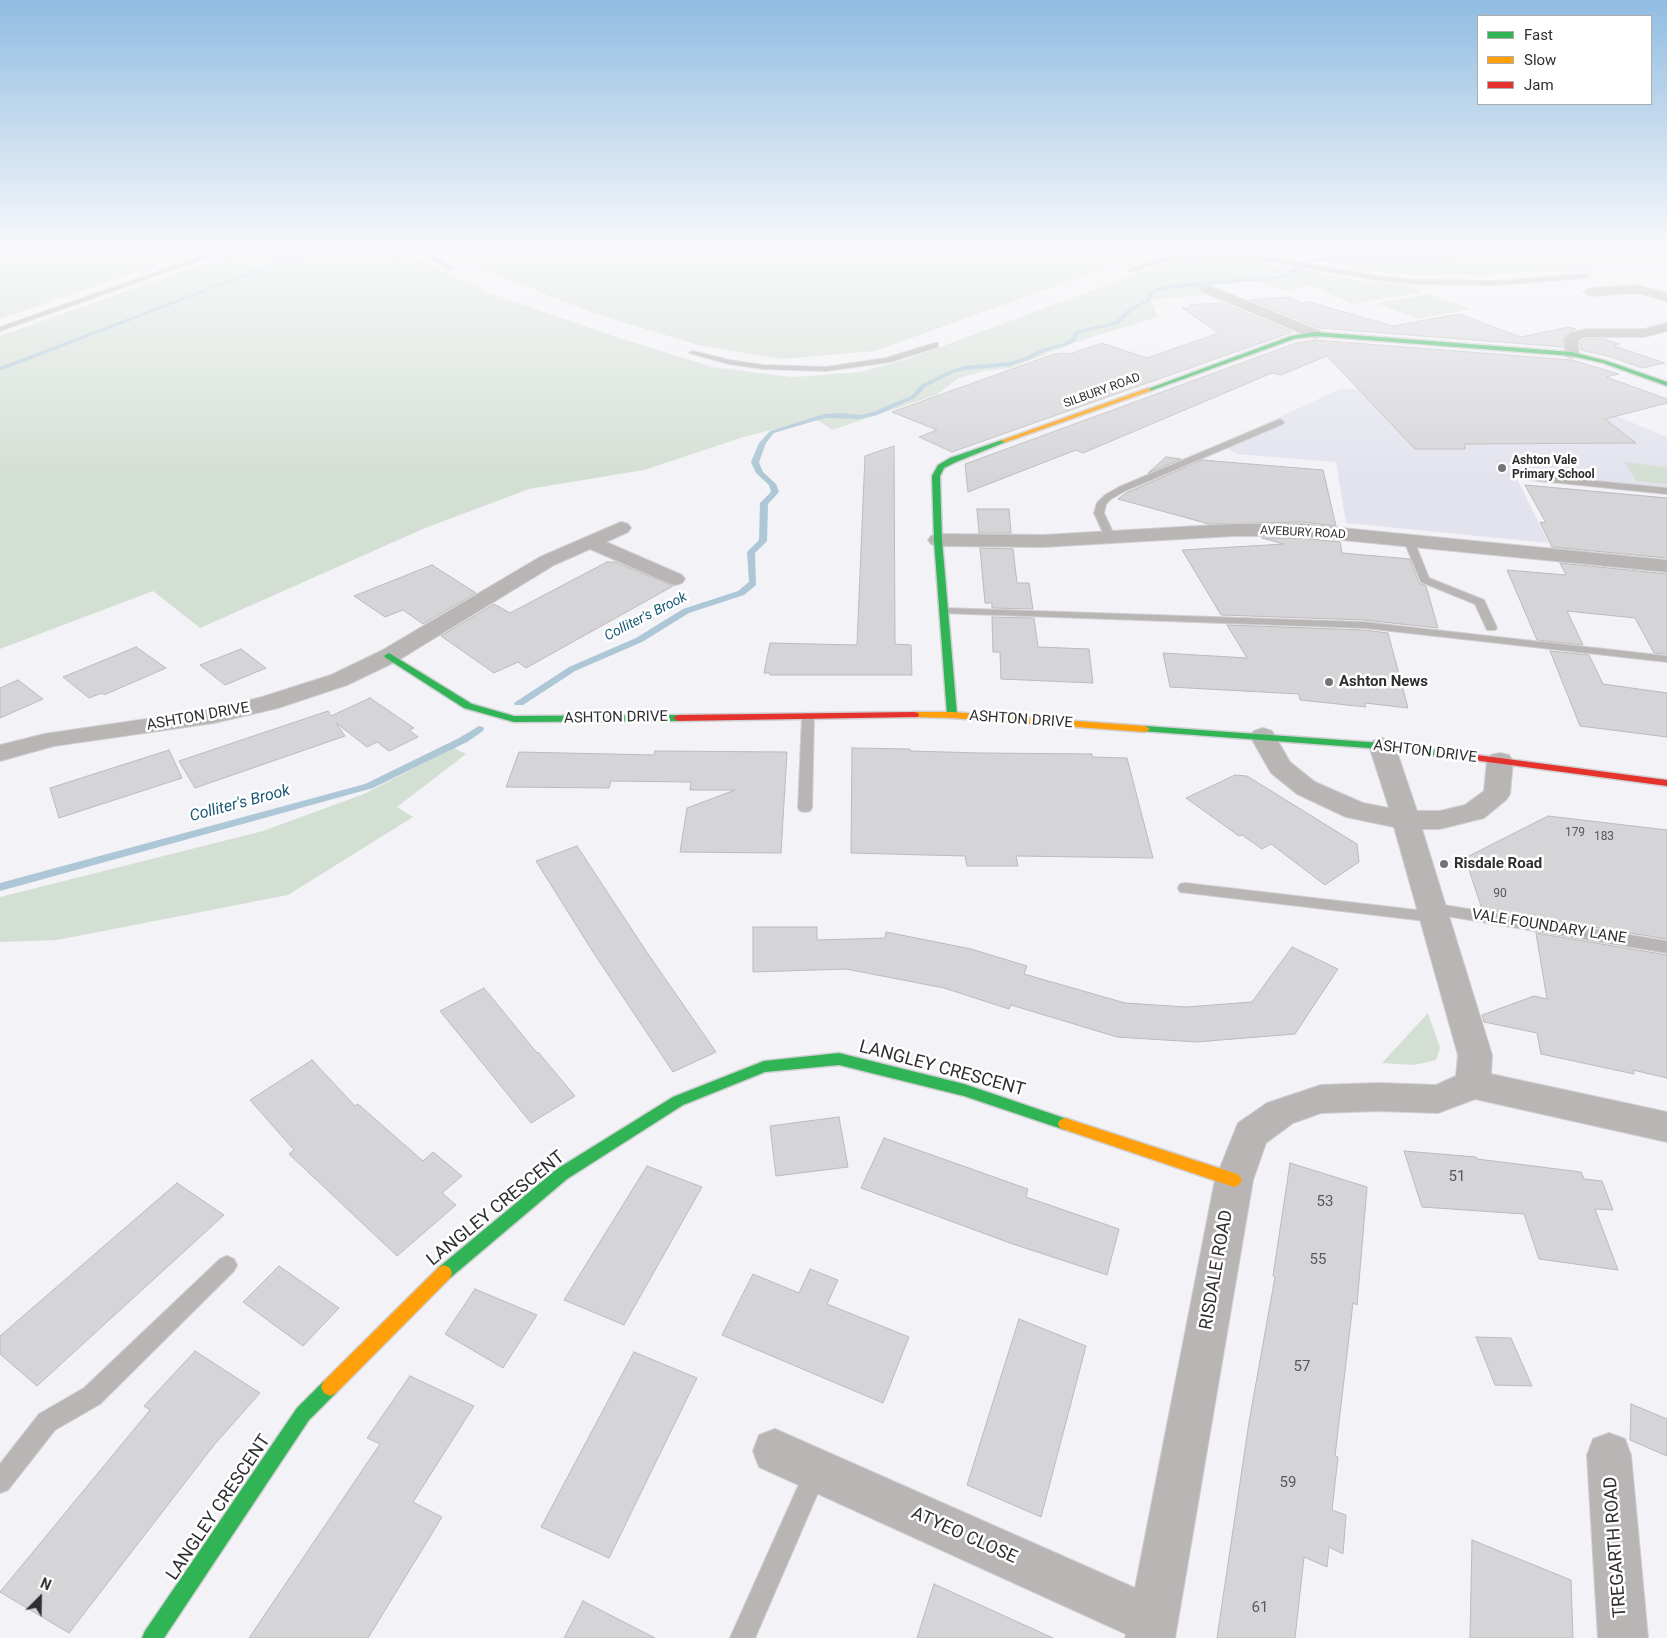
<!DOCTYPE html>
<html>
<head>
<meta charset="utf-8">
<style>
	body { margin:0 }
	#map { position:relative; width:1667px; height:1638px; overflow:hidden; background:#f2f2f7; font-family:Roboto,sans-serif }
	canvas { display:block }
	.legend { position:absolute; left:1477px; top:15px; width:175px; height:90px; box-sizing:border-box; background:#fff; border:1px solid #acacad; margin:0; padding:6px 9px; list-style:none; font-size:15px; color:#2f2f32 }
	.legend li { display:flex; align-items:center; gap:10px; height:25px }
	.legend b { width:25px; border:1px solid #acacad }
	.north { position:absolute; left:15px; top:1573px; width:50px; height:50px; -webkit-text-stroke:4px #fff; paint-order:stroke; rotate:23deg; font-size:14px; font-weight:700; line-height:20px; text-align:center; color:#2f2f32 }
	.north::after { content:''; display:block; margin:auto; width:18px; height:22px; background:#2f2f32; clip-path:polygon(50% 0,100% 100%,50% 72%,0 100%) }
</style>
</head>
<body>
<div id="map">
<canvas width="1667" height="1638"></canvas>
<ul class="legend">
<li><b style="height:6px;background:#30b455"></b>Fast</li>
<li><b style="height:6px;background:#ff9f0a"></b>Slow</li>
<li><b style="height:6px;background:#e5322d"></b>Jam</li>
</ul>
<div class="north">N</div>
</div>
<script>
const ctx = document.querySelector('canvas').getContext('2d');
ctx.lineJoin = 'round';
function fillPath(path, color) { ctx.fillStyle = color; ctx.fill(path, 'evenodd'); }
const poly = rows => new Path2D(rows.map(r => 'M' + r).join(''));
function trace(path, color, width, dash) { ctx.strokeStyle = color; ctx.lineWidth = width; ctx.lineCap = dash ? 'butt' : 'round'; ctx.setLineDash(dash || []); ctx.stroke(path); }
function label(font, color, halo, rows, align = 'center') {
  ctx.font = font + ' Roboto,sans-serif'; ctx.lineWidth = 5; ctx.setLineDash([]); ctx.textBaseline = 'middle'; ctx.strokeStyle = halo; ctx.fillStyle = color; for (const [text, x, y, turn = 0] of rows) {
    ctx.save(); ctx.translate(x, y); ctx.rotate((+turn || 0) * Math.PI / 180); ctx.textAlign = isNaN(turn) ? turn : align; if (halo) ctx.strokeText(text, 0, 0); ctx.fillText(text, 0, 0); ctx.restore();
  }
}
fillPath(poly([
	[1382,249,1519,249,1431,252],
	[1342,388,1600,409,1667,437,1667,489,1515,475,1549,543,1346,523,1336,462,1236,454,1221,444]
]), '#e3e3ee');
fillPath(poly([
	[0,249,203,249,0,319],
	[244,249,407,249,424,263,487,292,616,337,713,367,792,377,860,372,911,358,1162,264,1194,261,1230,259,1258,262,1358,280,1403,284,1423,292,1352,304,1310,285,1290,292,1251,280,1197,284,1212,294,1151,300,1158,317,1079,341,1011,368,985,371,959,378,936,395,832,430,816,419,747,436,644,470,529,489,425,528,200,628,153,591,0,649,0,336],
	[446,249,1132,249,1097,271,875,351,782,359,698,345,596,314,497,275],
	[1301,249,1382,249,1431,252,1519,249,1667,249,1667,263,1484,275,1409,275,1359,270,1305,257,1319,252],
	[1430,294,1471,309,1418,319,1376,303],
	[1625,462,1667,467,1667,484,1636,481],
	[454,748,466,754,397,807,413,817,288,895,57,940,0,942,0,897,263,831,364,794],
	[1428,1013,1440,1048,1436,1060,1414,1065,1382,1063]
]), '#d4dfd4');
fillPath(poly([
	[310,249,316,249,0,371,0,367,310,249],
	[1581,249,1620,249,1388,259,1363,257,1317,261,1286,278,1169,289,1155,292,1150,301,1132,311,1119,324,1079,333,1075,341,1068,345,1046,351,1028,360,1009,366,965,370,953,373,925,387,915,398,877,415,860,419,825,418,774,433,766,443,759,462,763,472,776,484,779,492,768,504,767,541,755,553,756,585,744,595,689,613,642,642,575,671,523,705,515,705,514,703,569,667,636,638,683,609,738,591,749,582,747,552,759,540,760,503,771,492,769,485,756,473,751,462,759,443,770,431,824,414,840,413,860,415,873,412,911,396,921,385,949,371,964,366,1009,362,1024,358,1042,349,1064,343,1071,339,1075,331,1115,322,1128,309,1146,299,1151,290,1169,285,1285,275,1294,268,1316,258,1363,255,1388,257,1581,249],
	[479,726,483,727,484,729,483,731,467,742,373,788,0,891,0,883,365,784,459,738,479,726]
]), '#adc7d6');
const building = poly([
	[1289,297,1302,303,1306,301,1393,326,1459,314,1521,337,1568,327,1576,329,1569,332,1563,339,1563,347,1319,328,1250,300,1289,297],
	[1223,303,1292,332,952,452,919,437,937,430,892,412,1054,354,1064,353,1069,354,1102,343,1147,358,1219,333,1182,308,1192,308,1189,305,1223,303],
	[1586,339,1604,339,1620,344,1614,346,1665,363,1642,368,1611,357,1581,350,1580,342,1586,339],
	[1315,340,1572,360,1619,374,1606,377,1667,399,1667,403,1605,419,1636,443,1465,444,1465,449,1415,449,1327,356,1281,375,1272,373,1083,453,1076,450,968,492,965,464,1296,343,1315,340],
	[894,446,895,644,911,645,912,675,770,675,770,673,764,673,770,643,857,645,865,456,894,446],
	[1166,457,1181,459,1148,473,1166,457],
	[1202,460,1323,470,1336,526,1301,522,1209,524,1118,499,1126,493,1202,460],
	[1525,485,1667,498,1667,558,1552,547,1540,522,1546,523,1525,485],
	[977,509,1009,509,1011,533,979,533,977,509],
	[1262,538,1301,538,1340,542,1342,553,1410,559,1419,583,1426,586,1438,628,1364,620,1221,615,1182,550,1284,544,1262,538],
	[980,548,1013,549,1017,583,1029,583,1033,609,992,608,992,603,985,603,980,548],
	[607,562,615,562,673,586,526,668,518,662,494,673,441,636,494,604,510,613,607,562],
	[1560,563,1667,574,1667,654,1654,653,1635,618,1567,611,1583,645,1537,640,1507,570,1566,575,1560,563],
	[432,565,476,593,423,624,403,610,385,617,354,596,432,565],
	[992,617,1034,618,1038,647,1089,649,1093,683,1001,679,1000,652,993,652,992,617],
	[1227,625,1364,630,1388,633,1408,708,1365,703,1366,707,1300,700,1299,694,1170,687,1163,653,1247,658,1227,625],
	[136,647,166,668,104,695,102,693,89,698,63,677,136,647],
	[241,649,266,668,225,685,200,665,241,649],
	[1550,651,1589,655,1603,684,1667,693,1667,737,1580,726,1550,651],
	[18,680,43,699,0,718,0,688,18,680],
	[370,698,414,728,409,730,418,737,389,751,377,742,367,747,336,723,345,736,195,788,179,761,328,711,331,716,370,698],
	[852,748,910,749,910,751,981,753,1092,754,1092,757,1127,758,1153,858,1016,856,1018,866,967,866,965,856,851,853,852,748],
	[169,750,182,778,59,818,50,788,169,750],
	[655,751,787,752,781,853,680,852,687,808,735,790,690,790,691,782,611,781,609,788,506,787,519,752,654,755,655,751],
	[1235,775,1247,776,1357,844,1359,862,1325,885,1271,844,1262,849,1242,835,1239,836,1186,798,1235,775],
	[1548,816,1667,830,1667,939,1482,909,1465,858,1548,816],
	[577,846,646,951,716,1052,673,1072,593,952,536,861,577,846],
	[753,927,817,927,817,940,885,938,886,932,971,949,1027,966,1024,974,1125,1003,1186,1007,1252,1002,1292,947,1338,969,1295,1034,1196,1042,1117,1037,1011,1005,1009,1009,944,988,846,969,753,972,753,927],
	[1536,933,1667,955,1667,1078,1633,1070,1634,1074,1541,1054,1537,1033,1484,1022,1482,1015,1534,996,1547,999,1536,933],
	[484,988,537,1053,538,1052,575,1096,531,1123,440,1011,484,988],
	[312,1060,355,1106,358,1104,423,1161,433,1152,462,1176,442,1193,456,1205,397,1256,289,1154,294,1150,250,1100,312,1060],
	[839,1117,848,1167,776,1176,770,1126,839,1117],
	[884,1138,1028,1189,1026,1197,1119,1229,1107,1275,1010,1243,861,1188,884,1138],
	[1404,1151,1476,1157,1477,1159,1581,1172,1584,1179,1602,1181,1613,1210,1595,1209,1618,1270,1539,1259,1524,1214,1422,1207,1404,1151],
	[1290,1163,1367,1187,1357,1305,1353,1303,1335,1456,1338,1457,1332,1510,1346,1515,1343,1554,1329,1547,1327,1567,1304,1557,1295,1638,1217,1638,1249,1422,1275,1277,1273,1276,1290,1163],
	[647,1166,702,1187,624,1325,564,1300,647,1166],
	[177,1183,224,1215,37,1386,0,1354,0,1336,177,1183],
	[279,1266,339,1308,303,1346,243,1302,279,1266],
	[810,1269,838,1280,827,1304,909,1337,883,1403,722,1335,753,1274,799,1293,810,1269],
	[475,1289,537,1315,503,1368,445,1334,475,1289],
	[1019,1319,1086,1346,1041,1517,967,1485,1019,1319],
	[1476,1337,1511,1338,1532,1386,1495,1385,1476,1337],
	[195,1351,260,1393,214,1445,69,1633,0,1592,150,1410,144,1406,195,1351],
	[634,1352,697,1378,609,1558,541,1527,634,1352],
	[410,1376,474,1406,413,1502,442,1517,368,1638,249,1638,380,1444,367,1438,410,1376],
	[1631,1404,1667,1419,1667,1456,1630,1440,1631,1404],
	[1472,1540,1571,1580,1573,1638,1470,1638,1472,1540],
	[934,1584,1053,1638,917,1638,934,1584],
	[583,1601,655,1638,564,1638,583,1601]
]);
fillPath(building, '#d5d4d7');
trace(building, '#bbbabd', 1);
const lane = poly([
	[222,249,231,249,0,331,0,327,222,249],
	[371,249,395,252,423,249,454,268,449,269,420,252,395,256,371,249],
	[1216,253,1257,255,1377,276,1416,280,1497,281,1587,274,1590,276,1587,278,1497,285,1416,284,1377,280,1257,259,1216,257,1167,261,1129,272,1126,270,1167,257,1216,253],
	[935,343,938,343,938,347,890,362,826,371,763,369,729,364,689,353,693,351,729,360,763,365,826,367,886,358,935,343],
	[1280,419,1284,422,1283,424,1125,491,1111,499,1106,504,1104,513,1115,537,1110,540,1105,537,1094,513,1097,503,1105,495,1119,487,1280,419],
	[1524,474,1667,488,1667,494,1521,479,1521,475,1524,474],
	[1409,538,1414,541,1429,578,1484,600,1497,628,1495,630,1487,630,1475,604,1421,582,1404,541,1409,538],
	[944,608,1364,622,1667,656,1667,662,1364,628,940,613,939,611,940,609,944,608],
	[808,713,814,717,812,808,810,811,805,812,800,811,798,808,802,717,808,713],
	[1185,883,1425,911,1424,908,1426,904,1431,903,1667,941,1667,953,1440,915,1442,917,1439,921,1434,922,1180,892,1178,888,1180,884,1185,883],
	[227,1256,234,1259,237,1265,234,1271,100,1404,55,1430,8,1490,0,1493,0,1464,39,1414,84,1388,220,1259,227,1256],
	[816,1461,824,1464,827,1472,755,1638,730,1638,808,1464,816,1461]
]);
const street = poly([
	[1208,285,1320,331,1322,334,1320,337,1315,338,1310,337,1203,292,1201,289,1203,286,1208,285],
	[1637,285,1667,293,1667,301,1637,293,1590,296,1583,292,1590,288,1637,285],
	[1667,323,1667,331,1644,337,1586,337,1580,339,1578,341,1579,354,1577,357,1572,358,1567,357,1565,354,1564,340,1570,333,1585,329,1644,329,1667,323],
	[621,522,628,524,631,528,628,532,606,542,682,575,685,579,682,583,675,585,668,583,590,549,554,565,397,661,347,685,278,708,214,723,54,746,0,761,0,745,44,734,214,709,262,697,331,675,381,651,540,557,621,522],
	[1233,524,1301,524,1667,560,1667,572,1301,536,1233,536,1043,547,938,546,931,544,928,540,931,536,938,534,1043,535,1233,524],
	[1263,728,1272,731,1290,762,1315,782,1363,803,1389,808,1369,746,1373,741,1382,738,1391,741,1395,746,1417,811,1440,811,1465,805,1484,791,1487,761,1491,755,1500,753,1509,755,1513,761,1510,794,1506,800,1484,818,1440,829,1422,829,1492,1055,1491,1074,1667,1112,1667,1142,1475,1099,1438,1113,1378,1111,1321,1113,1293,1123,1266,1143,1253,1180,1175,1638,1125,1638,1126,1634,759,1467,753,1451,759,1435,775,1429,1135,1588,1215,1180,1238,1123,1267,1103,1321,1085,1378,1083,1436,1085,1456,1076,1458,1055,1394,827,1346,817,1297,794,1271,773,1250,736,1254,731,1263,728],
	[1609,1433,1625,1439,1631,1455,1648,1638,1598,1638,1587,1455,1593,1439,1609,1433]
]);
const fast = poly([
	[1315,332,1572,352,1607,361,1667,382,1667,386,1603,363,1572,356,1315,336,1294,339,1150,391,1145,390,1291,336,1315,332],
	[1002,440,1008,441,956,462,944,468,940,476,942,540,957,715,952,718,947,715,934,540,932,476,938,465,950,458,1002,440],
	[389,653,472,704,514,716,678,715,683,718,678,721,514,722,464,708,386,658,384,656,389,653],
	[1145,726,1382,743,1477,755,1482,758,1477,761,1382,749,1141,731,1140,729,1145,726],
	[839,1053,964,1084,1070,1120,1072,1124,1070,1128,1065,1130,964,1096,839,1065,765,1072,683,1105,567,1179,450,1278,444,1281,438,1278,436,1273,438,1268,557,1169,673,1097,764,1061,839,1053],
	[330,1378,336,1381,339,1387,336,1393,309,1420,164,1638,142,1638,145,1631,297,1408,324,1381,330,1378]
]);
const slow = poly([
	[1148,388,1151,390,1150,391,1006,442,1000,441,1148,388],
	[914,712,952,712,1145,726,1150,729,1145,732,952,718,910,717,909,715,910,713,914,712],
	[1065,1118,1234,1173,1239,1175,1242,1180,1239,1185,1234,1187,1060,1128,1058,1124,1060,1120,1065,1118],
	[444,1265,450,1268,452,1273,450,1278,336,1393,330,1396,324,1393,321,1387,324,1381,438,1268,444,1265]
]);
const jam = poly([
	[914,712,918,713,919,715,918,717,678,721,673,718,678,715,914,712],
	[1477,755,1667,780,1667,786,1473,760,1472,758,1473,756,1477,755]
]);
trace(lane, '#d0d0d3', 2);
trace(street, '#d0d0d3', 2);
trace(fast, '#d0d0d3', 3);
trace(slow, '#d0d0d3', 3);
trace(jam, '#d0d0d3', 3);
fillPath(lane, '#b8b5b4');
fillPath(street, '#b8b5b4');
fillPath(fast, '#30b455');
fillPath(slow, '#ff9f0a');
fillPath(jam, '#e5322d');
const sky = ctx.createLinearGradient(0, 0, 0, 478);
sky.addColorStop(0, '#90bce1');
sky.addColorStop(0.52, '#f9f9fb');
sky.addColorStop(1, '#f9f9fb00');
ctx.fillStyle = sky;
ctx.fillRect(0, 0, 1667, 478);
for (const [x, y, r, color] of [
	[1502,468,5,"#737377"],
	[1329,682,5,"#737377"],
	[1444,864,5,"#737377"]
]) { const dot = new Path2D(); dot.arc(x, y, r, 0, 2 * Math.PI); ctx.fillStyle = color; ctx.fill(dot); trace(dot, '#fff', 2); }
label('12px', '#2f2f32', '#fff', [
	["SILBURY ROAD",1102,391,-20],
	["AVEBURY ROAD",1303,533,3]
]);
label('bold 12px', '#2f2f32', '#fff', [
	["Ashton Vale",1512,461],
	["Primary School",1512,475]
], 'left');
label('12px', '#58585b', null, [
	["179",1575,833],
	["183",1604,837],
	["90",1500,894]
]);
label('italic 14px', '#1a5976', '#fff', [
	["Colliter's Brook",646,617,-27]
]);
label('bold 15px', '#2f2f32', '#fff', [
	["Ashton News",1339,682],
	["Risdale Road",1454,864]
], 'left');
label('15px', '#2f2f32', '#fff', [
	["ASHTON DRIVE",198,717,-10],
	["ASHTON DRIVE",616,718,-1],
	["ASHTON DRIVE",1021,720,4],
	["ASHTON DRIVE",1425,752,7],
	["VALE FOUNDARY LANE",1549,927,9]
]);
label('15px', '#58585b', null, [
	["51",1457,1177],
	["53",1325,1202],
	["55",1318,1260],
	["57",1302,1367],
	["59",1288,1483],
	["61",1260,1608]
]);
label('italic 16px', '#1a5976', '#fff', [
	["Colliter's Brook",240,804,-15]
]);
label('18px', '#2f2f32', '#fff', [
	["LANGLEY CRESCENT",942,1069,15],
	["LANGLEY CRESCENT",496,1209,-39],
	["RISDALE ROAD",1217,1270,-80],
	["LANGLEY CRESCENT",219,1508,-56],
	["ATYEO CLOSE",964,1536,24],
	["TREGARTH ROAD",1616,1547,-94]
]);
</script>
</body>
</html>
